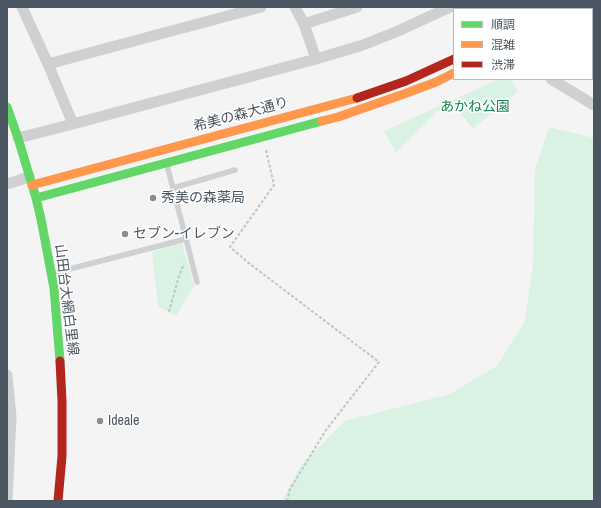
<!DOCTYPE html>
<html>
<head>
<meta charset="utf-8">
<style>
	body { margin:0 }
	#map { position:relative; width:601px; height:508px; overflow:hidden; background:#f4f4f4; font-family:"Archivo Narrow","Noto Sans JP",sans-serif }
	canvas { display:block }
	.frame { position:absolute; inset:0; border:8px solid #4a5661; pointer-events:none }
	.legend { position:absolute; left:453px; top:8px; width:140px; height:72px; box-sizing:border-box; background:#fff; border:1px solid #b7bbc0; margin:0; padding:5px 7px; list-style:none; font-size:12px; color:#4a5661 }
	.legend li { display:flex; align-items:center; gap:8px; height:20px }
	.legend b { width:20px; border:1px solid #b7bbc0 }
</style>
</head>
<body>
<div id="map">
<canvas width="601" height="508"></canvas>
<div class="frame"></div>
<ul class="legend">
<li><b style="height:5px;background:#63d668"></b>順調</li>
<li><b style="height:5px;background:#ff974d"></b>混雑</li>
<li><b style="height:5px;background:#b3261e"></b>渋滞</li>
</ul>
</div>
<script>
const ctx = document.querySelector('canvas').getContext('2d');
ctx.lineJoin = 'round';
function fillPath(path, color) { ctx.fillStyle = color; ctx.fill(path, 'evenodd'); }
const poly = rows => new Path2D(rows.map(r => 'M' + r).join(''));
function trace(path, color, width, dash) { ctx.strokeStyle = color; ctx.lineWidth = width; ctx.lineCap = dash ? 'butt' : 'round'; ctx.setLineDash(dash || []); ctx.stroke(path); }
function label(font, color, halo, rows, align = 'center') {
  ctx.font = font + ' "Archivo Narrow","Noto Sans JP",sans-serif'; ctx.lineWidth = 3; ctx.setLineDash([]); ctx.textBaseline = 'middle'; ctx.strokeStyle = halo; ctx.fillStyle = color; for (const [text, x, y, turn = 0] of rows) {
    ctx.save(); ctx.translate(x, y); ctx.rotate((+turn || 0) * Math.PI / 180); ctx.textAlign = isNaN(turn) ? turn : align; if (halo) ctx.strokeText(text, 0, 0); ctx.fillText(text, 0, 0); ctx.restore();
  }
}
fillPath(poly([
	[499,79,511,79,518,91,473,129,454,105,438,111,396,153,384,131],
	[549,127,594,138,594,501,282,501,302,464,345,421,450,394,497,366,525,321,533,264,535,170],
	[182,243,194,286,176,316,158,306,152,252]
]), '#d9f2e3');
trace(poly([
	[266,150,274,185,230,247,250,264,379,362,326,430,290,489,287,501],
	[169,312,179,276,184,264]
]), '#bcc7c4', 2, [3, 2]);
trace(poly([
	[167,165,197,282],
	[173,188,235,170],
	[54,273,186,239]
]), '#ced0d2', 5.5);
trace(poly([
	[22,7,48,64,73,124,316,59,363,45,398,31,450,7],
	[295,7,304,24,316,59],
	[476,7,477,9],
	[304,24,357,7],
	[592,52,594,49],
	[48,64,261,7],
	[592,64,594,65],
	[551,79,594,105],
	[18,138,73,124],
	[7,184,29,177],
	[7,375,11,417,7,501]
]), '#ced0d2', 11);
trace(poly([
	[541,9,544,7],
	[561,9,564,7],
	[7,107,18,138,36,198,41,219,54,288,60,361],
	[36,198,322,121]
]), '#63d668', 9);
trace(poly([
	[322,121,338,117,404,94,436,82,454,73],
	[32,185,357,98]
]), '#ff974d', 9);
trace(poly([
	[357,98,406,81,454,59],
	[58,501,62,456,62,401,60,361]
]), '#b3261e', 9);
for (const [x, y, r, color] of [
	[153,198,4,"#868d94"],
	[125,234,4,"#868d94"],
	[100,421,4,"#868d94"]
]) { const dot = new Path2D(); dot.arc(x, y, r, 0, 2 * Math.PI); ctx.fillStyle = color; ctx.fill(dot); trace(dot, '#fff', 1.5); }
label('14px', '#17864f', '#fff', [
	["あかね公園",475,107]
]);
label('14px', '#4a5661', '#fff', [
	["希美の森大通り",241,115,-15],
	["山田台大網白里線",66,300,83]
]);
label('14px', '#4a5661', '#fff', [
	["秀美の森薬局",161,198],
	["セブン-イレブン",133,234],
	["Ideale",108,421]
], 'left');
</script>
</body>
</html>
